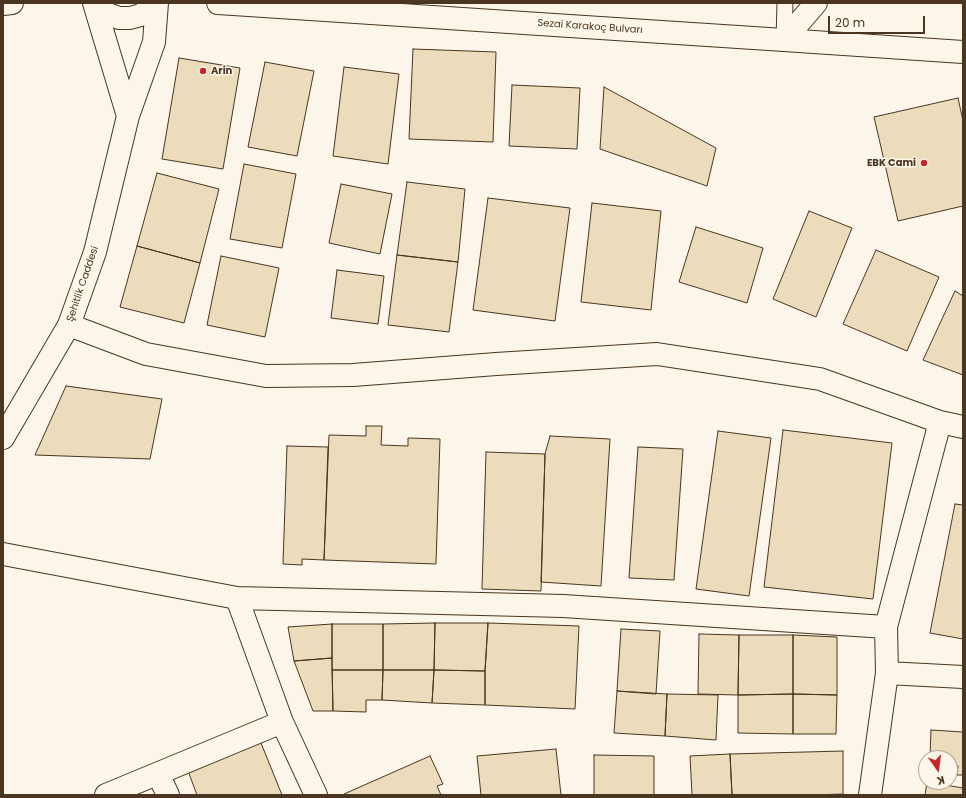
<!DOCTYPE html>
<html>
<head>
<meta charset="utf-8">
<style>
	body { margin:0 }
	#map { position:relative; width:966px; height:798px; overflow:hidden; background:#fbf6e9; font-family:Poppins,sans-serif }
	canvas { display:block }
	.frame { position:absolute; inset:0; border:4px solid #4a3520; pointer-events:none }
	.north { position:absolute; left:918px; top:750px; width:40px; height:40px; box-sizing:border-box; background:#fbf6e9; border:1px solid #b4a999; border-radius:50%; rotate:166deg; font-size:11px; font-weight:700; line-height:16px; text-align:center; color:#4a3520 }
	.north::after { content:''; display:block; margin:auto; width:14px; height:18px; background:#c62828; clip-path:polygon(50% 0,100% 100%,50% 72%,0 100%) }
	.scale { position:absolute; left:828px; top:16px; width:97px; height:18px; box-sizing:border-box; border:2px solid #4a3520; border-top:0; padding-left:5px; font-size:12px; line-height:14px; white-space:nowrap; color:#4a3520; -webkit-text-stroke:3px #fbf6e9; paint-order:stroke }
</style>
</head>
<body>
<div id="map">
<canvas width="966" height="798"></canvas>
<div class="frame"></div>
<div class="north">K</div>
<div class="scale">20 m</div>
</div>
<script>
const ctx = document.querySelector('canvas').getContext('2d');
ctx.lineJoin = 'round';
function fillPath(path, color) { ctx.fillStyle = color; ctx.fill(path, 'evenodd'); }
const poly = rows => new Path2D(rows.map(r => 'M' + r).join(''));
function trace(path, color, width, dash) { ctx.strokeStyle = color; ctx.lineWidth = width; ctx.lineCap = dash ? 'butt' : 'round'; ctx.setLineDash(dash || []); ctx.stroke(path); }
function label(font, color, halo, rows, align = 'center') {
  ctx.font = font + ' Poppins,sans-serif'; ctx.lineWidth = 3; ctx.setLineDash([]); ctx.textBaseline = 'middle'; ctx.strokeStyle = halo; ctx.fillStyle = color; for (const [text, x, y, turn = 0] of rows) {
    ctx.save(); ctx.translate(x, y); ctx.rotate((+turn || 0) * Math.PI / 180); ctx.textAlign = isNaN(turn) ? turn : align; if (halo) ctx.strokeText(text, 0, 0); ctx.fillText(text, 0, 0); ctx.restore();
  }
}
const building = poly([
	[413,49,496,52,493,142,409,139,413,49],
	[179,58,240,68,223,169,162,159,179,58],
	[265,62,314,71,297,156,248,147,265,62],
	[344,67,399,74,388,164,333,156,344,67],
	[512,85,580,88,577,149,509,146,512,85],
	[604,87,716,148,707,186,600,149,604,87],
	[958,98,963,121,963,206,898,221,874,117,958,98],
	[244,164,296,174,282,248,230,239,244,164],
	[157,173,219,189,200,263,137,246,157,173],
	[407,182,465,189,458,262,397,255,407,182],
	[341,184,392,194,380,254,329,243,341,184],
	[488,198,570,208,555,321,473,310,488,198],
	[592,203,661,211,651,310,581,302,592,203],
	[809,211,852,228,816,317,773,299,809,211],
	[696,227,763,248,747,303,679,282,696,227],
	[137,246,200,263,184,323,120,307,137,246],
	[876,250,939,277,907,351,843,324,876,250],
	[397,255,458,262,449,332,388,325,397,255],
	[221,256,279,268,265,337,207,325,221,256],
	[337,270,384,276,378,324,331,318,337,270],
	[955,291,963,296,963,375,923,360,955,291],
	[66,386,162,399,150,459,35,455,66,386],
	[366,426,382,426,381,445,408,446,408,438,440,439,436,564,324,560,329,435,366,436,366,426],
	[783,430,892,443,873,599,764,587,783,430],
	[718,431,771,438,749,596,696,589,718,431],
	[550,436,610,439,601,586,541,582,545,454,550,436],
	[287,446,328,447,324,560,302,559,302,565,283,564,287,446],
	[638,447,683,449,674,580,629,578,638,447],
	[486,452,545,454,541,591,482,589,486,452],
	[955,504,963,505,963,639,930,633,955,504],
	[435,623,488,623,485,671,434,670,435,623],
	[435,623,434,670,383,670,383,624,435,623],
	[488,623,579,626,575,709,485,705,485,671,488,623],
	[332,624,383,624,383,670,332,670,332,624],
	[332,624,332,658,294,661,288,627,332,624],
	[621,629,660,631,656,694,617,691,621,629],
	[699,634,739,635,738,695,698,694,699,634],
	[739,635,793,635,793,694,738,695,739,635],
	[793,635,837,637,837,695,793,694,793,635],
	[332,658,333,711,313,711,294,661,332,658],
	[332,670,383,670,382,700,366,700,366,712,333,711,332,670],
	[383,670,434,670,432,703,382,700,383,670],
	[434,670,485,671,485,705,432,703,434,670],
	[617,691,667,694,665,736,614,733,617,691],
	[667,694,718,695,716,740,665,736,667,694],
	[793,694,837,695,836,734,793,734,793,694],
	[793,694,793,734,738,733,738,695,793,694],
	[931,730,963,732,963,775,957,775,958,766,950,766,950,758,930,758,931,730],
	[261,743,282,795,197,795,188,771,261,743],
	[556,749,561,795,481,795,477,756,556,749],
	[843,751,843,794,811,795,732,795,730,754,843,751],
	[730,754,732,795,692,795,690,756,730,754],
	[594,755,654,756,654,795,594,795,594,755],
	[430,756,443,784,437,786,441,795,344,795,344,794,430,756],
	[927,782,963,788,963,795,925,795,927,782]
]);
fillPath(building, '#ecdcbc');
trace(building, '#4a3520', 1);
const service = poly([
	[784,40,785,3]
]);
const minor = poly([
	[3,4,12,3],
	[784,40,816,3],
	[69,325,146,354,266,376,353,375,496,364,657,354,820,379,940,422,963,427],
	[3,554,237,598],
	[887,673,963,677],
	[158,774,168,795],
	[106,795,282,722],
	[316,795,282,722,237,598,563,606,886,627],
	[870,795,887,673,886,627,940,422]
]);
const tertiary = poly([
	[94,3,128,116],
	[96,3,99,7,108,14,119,18,130,18,141,15,151,8,154,3],
	[3,438,69,325,95,252,128,116,154,42,157,3]
]);
const secondary = poly([
	[218,3,784,40,963,52]
]);
trace(service, '#4a3520', 17);
trace(minor, '#4a3520', 24);
trace(tertiary, '#4a3520', 24);
trace(secondary, '#4a3520', 24);
trace(service, '#fbf6e9', 15);
trace(minor, '#fbf6e9', 22);
trace(tertiary, '#fbf6e9', 22);
trace(secondary, '#fbf6e9', 22);
for (const [x, y, r, color] of [
	[203,71,4,"#c62828"],
	[924,163,4,"#c62828"]
]) { const dot = new Path2D(); dot.arc(x, y, r, 0, 2 * Math.PI); ctx.fillStyle = color; ctx.fill(dot); trace(dot, '#fbf6e9', 1.5); }
label('10px', '#4a3520', '#fbf6e9', [
	["Sezai Karakoç Bulvarı",590,27,4],
	["Şehitlik Caddesi",83,284,-71]
]);
label('bold 10px', '#4a3520', '#fbf6e9', [
	["Arin",211,71],
	["EBK Cami",916,163,"right"]
], 'left');
</script>
</body>
</html>
